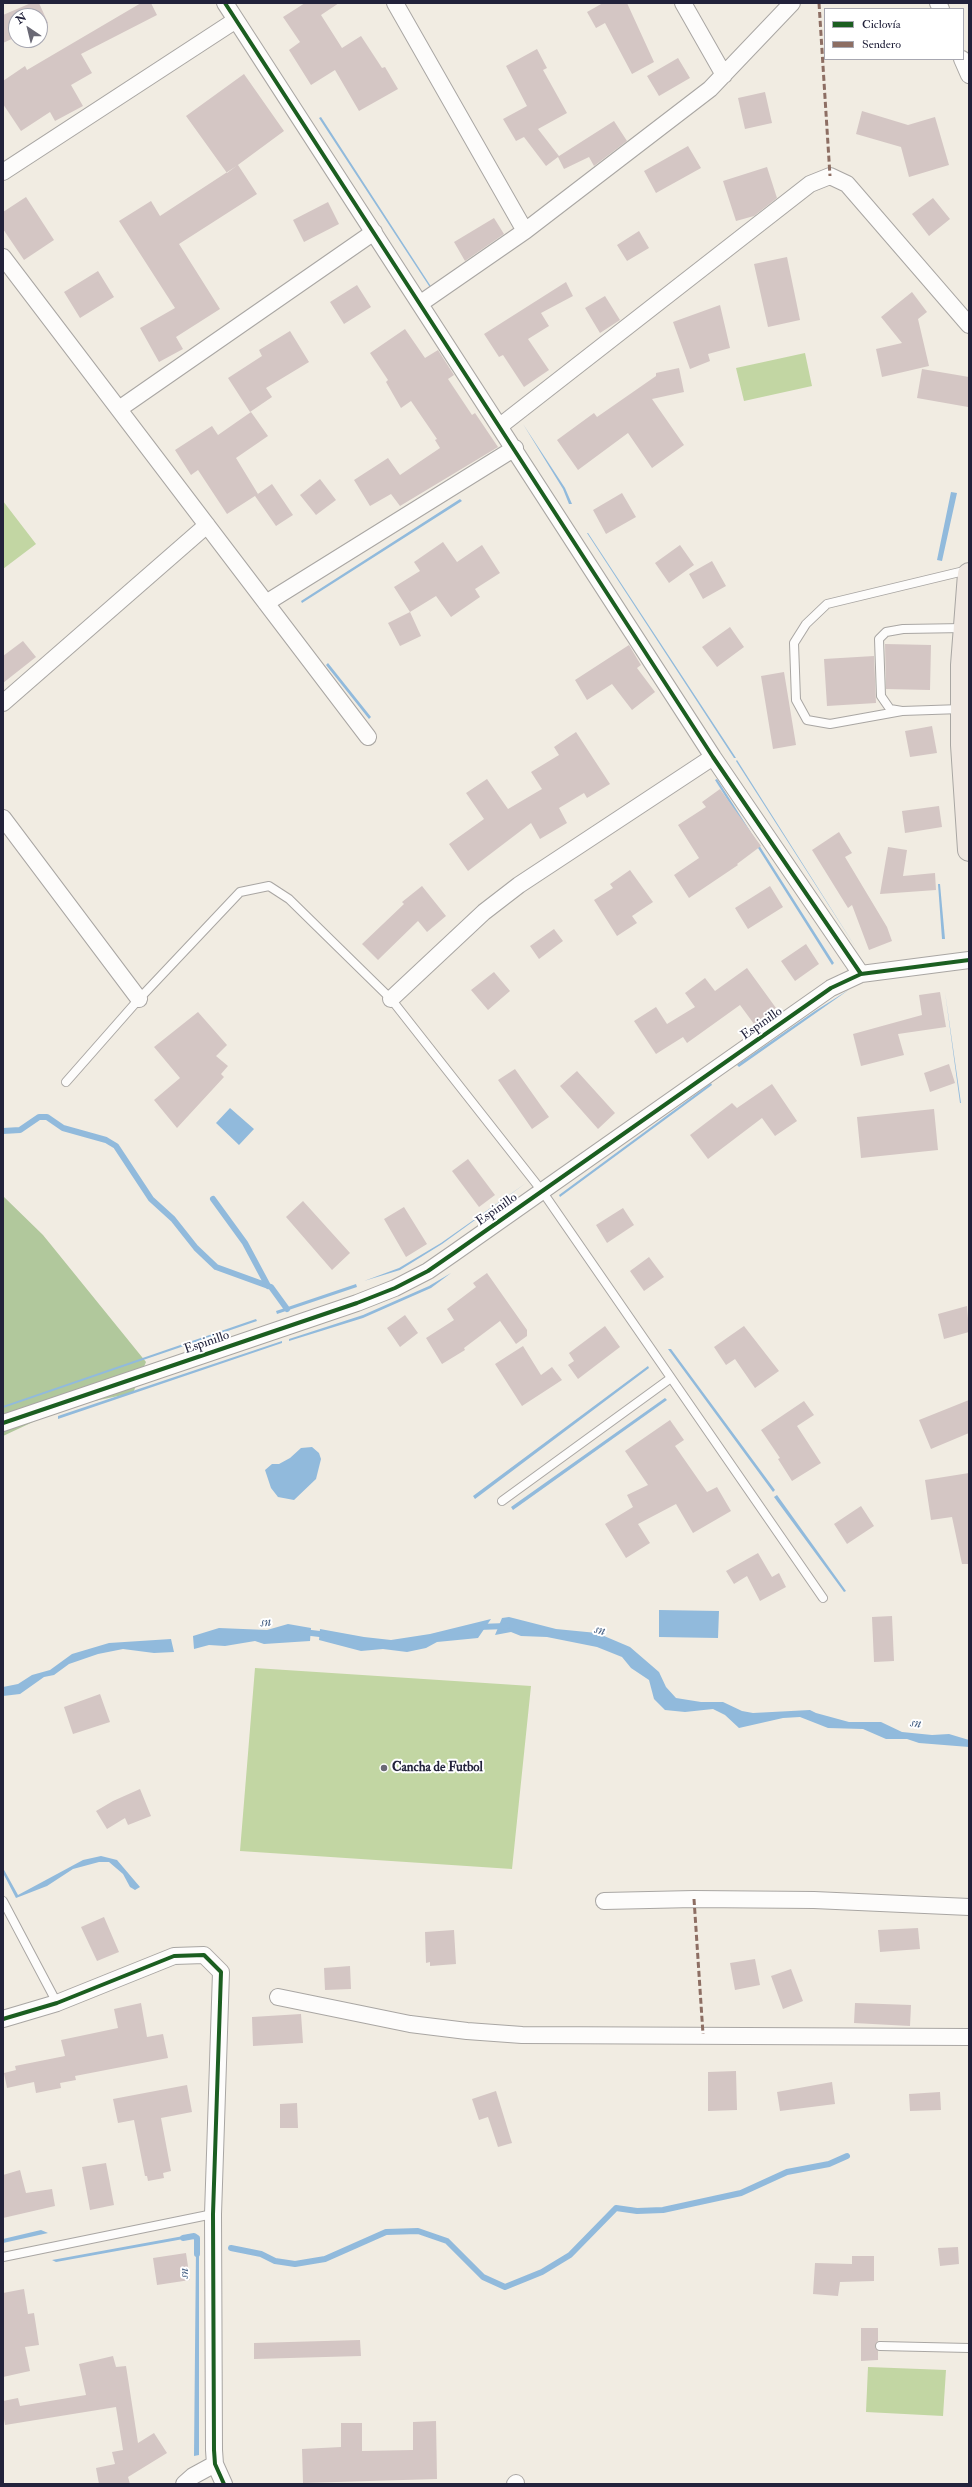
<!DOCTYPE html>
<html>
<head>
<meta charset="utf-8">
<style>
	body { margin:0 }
	#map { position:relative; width:972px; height:2487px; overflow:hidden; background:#f1ece2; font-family:"IM FELL Double Pica",serif }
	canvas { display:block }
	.frame { position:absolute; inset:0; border:4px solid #22223b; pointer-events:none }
	.legend { position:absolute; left:824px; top:8px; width:140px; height:52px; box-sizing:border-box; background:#fff; border:1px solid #a7a7b1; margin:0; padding:5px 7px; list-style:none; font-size:12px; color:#22223b }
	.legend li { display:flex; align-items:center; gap:8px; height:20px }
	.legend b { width:20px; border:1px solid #a7a7b1 }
	.north { position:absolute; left:8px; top:8px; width:40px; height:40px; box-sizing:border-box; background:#fff; border:1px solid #a7a7b1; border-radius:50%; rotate:325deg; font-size:11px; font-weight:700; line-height:16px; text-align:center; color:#22223b }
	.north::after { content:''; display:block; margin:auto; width:14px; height:18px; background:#6a6975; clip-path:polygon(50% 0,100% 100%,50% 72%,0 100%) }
</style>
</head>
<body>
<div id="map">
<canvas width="972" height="2487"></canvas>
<div class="frame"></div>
<ul class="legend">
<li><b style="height:5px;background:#1b5e20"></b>Ciclovía</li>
<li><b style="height:5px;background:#8d6e63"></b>Sendero</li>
</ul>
<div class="north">N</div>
</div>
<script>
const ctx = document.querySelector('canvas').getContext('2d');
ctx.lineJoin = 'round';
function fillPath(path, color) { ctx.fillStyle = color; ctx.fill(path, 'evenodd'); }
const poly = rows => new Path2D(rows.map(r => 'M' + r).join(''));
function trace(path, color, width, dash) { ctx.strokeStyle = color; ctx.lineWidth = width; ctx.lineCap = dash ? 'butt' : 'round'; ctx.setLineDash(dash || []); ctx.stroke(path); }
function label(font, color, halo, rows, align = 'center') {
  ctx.font = font + ' "IM FELL Double Pica",serif'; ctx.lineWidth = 4; ctx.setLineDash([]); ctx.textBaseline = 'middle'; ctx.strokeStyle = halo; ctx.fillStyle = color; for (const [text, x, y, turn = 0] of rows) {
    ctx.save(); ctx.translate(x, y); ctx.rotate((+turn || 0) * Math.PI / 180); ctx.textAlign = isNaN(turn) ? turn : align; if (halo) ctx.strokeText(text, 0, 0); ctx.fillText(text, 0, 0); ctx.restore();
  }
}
fillPath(poly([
	[805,353,812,386,744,401,736,368],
	[3,501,36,544,3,569],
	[255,1668,531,1686,512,1869,240,1851],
	[868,2367,946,2370,943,2416,866,2412]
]), '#c2d6a3');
fillPath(poly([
	[3,1196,43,1235,146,1362,133,1393,65,1407,3,1436]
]), '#b1c89c');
fillPath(poly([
	[321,117,432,288,431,289,319,118],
	[523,424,565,488,572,504,569,504,563,489],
	[951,492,957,493,942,561,937,560],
	[460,499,462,501,302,603,301,601],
	[587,533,588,533,736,758,734,758],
	[328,663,371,717,369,719,326,665],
	[737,760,858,951,736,761],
	[717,779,834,963,832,965,715,780],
	[938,884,940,884,945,939,942,939],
	[850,989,739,1067,737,1065,815,1011],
	[945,992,961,1103,960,1103],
	[711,1083,712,1085,560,1197,559,1195],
	[230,1108,254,1129,239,1145,216,1123],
	[526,1183,442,1244,400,1270,364,1281,399,1268,441,1243],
	[451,1273,431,1288,363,1318,289,1341,289,1339,363,1315,429,1286],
	[356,1284,357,1287,277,1314,276,1311],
	[256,1319,257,1321,3,1408,3,1406],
	[282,1341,282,1343,58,1419,58,1416],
	[668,1349,671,1349,775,1490,773,1492],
	[648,1366,649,1368,475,1499,473,1496],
	[665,1398,667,1400,513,1510,511,1507],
	[312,1447,319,1453,321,1459,316,1479,294,1500,278,1497,271,1488,265,1470,272,1464,279,1464,290,1458,301,1448],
	[777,1495,846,1591,844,1592,774,1497],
	[659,1610,719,1611,718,1638,659,1637],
	[509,1617,556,1629,597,1633,630,1647,659,1672,666,1687,676,1698,701,1702,723,1702,742,1711,753,1713,810,1710,816,1713,849,1722,881,1722,902,1732,932,1735,949,1734,969,1740,969,1747,919,1743,907,1739,886,1739,863,1729,828,1728,800,1717,783,1718,739,1728,725,1715,713,1709,685,1712,665,1710,654,1699,649,1680,631,1668,622,1657,597,1647,547,1637,521,1636,511,1632,495,1635,502,1618],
	[491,1619,478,1638,437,1642,426,1648,407,1652,383,1649,361,1651,319,1640,320,1629,364,1637,391,1640,430,1634],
	[288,1624,311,1628,310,1641,264,1644,255,1641,225,1646,209,1645,194,1649,193,1636,219,1628,267,1630],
	[171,1639,174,1652,154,1653,123,1649,98,1654,69,1664,54,1675,44,1677,20,1694,3,1696,3,1687,18,1684,32,1675,50,1670,72,1654,109,1643],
	[101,1856,117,1860,140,1887,135,1890,130,1887,123,1874,109,1862,99,1862,73,1869,47,1886,16,1898,3,1873,3,1868,18,1895,83,1860],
	[41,2230,48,2233,3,2243,3,2239],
	[189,2235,189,2238,56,2262,52,2260],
	[196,2247,199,2247,199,2455,194,2456]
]), '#91badc');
trace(poly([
	[3,1131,20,1130,39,1117,47,1117,63,1128,106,1140,116,1146,151,1199,173,1219,196,1248,216,1267,271,1287,287,1309],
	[213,1199,245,1243,268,1286],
	[478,1627,507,1626],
	[303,1632,328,1635],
	[183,2238,194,2236,197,2238,197,2254],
	[231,2248,261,2254,275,2261,295,2264,325,2259,386,2232,418,2231,447,2241,483,2277,505,2287,542,2272,570,2255,616,2208,637,2211,663,2210,741,2193,787,2172,829,2164,847,2156]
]), '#91badc', 6);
fillPath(poly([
	[31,3,39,3,48,23,40,26,40,16,16,16,16,37,3,43,3,15],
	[141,3,151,3,157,15,81,54,92,73,71,85,83,106,55,121,50,112,21,131,3,104,3,81,25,66,27,70],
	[305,3,339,3,321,15,342,48,361,36,382,68,385,67,398,89,359,111,335,70,311,85,289,50,300,42,283,17],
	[603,3,627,3,654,62,632,74,605,23,596,28,587,12],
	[537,49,547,68,543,70,567,113,538,129,559,156,614,121,627,141,594,166,589,157,564,169,558,157,546,166,524,137,516,141,503,119,527,106,506,66],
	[678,58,690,78,659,96,647,76],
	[244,74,284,131,227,173,186,116],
	[765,92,772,123,745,129,738,98],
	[862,111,908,125,935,117,949,165,909,177,901,147,856,134],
	[688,146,701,168,656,193,644,171],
	[238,165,257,194,179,244,220,309,176,337,183,349,159,362,140,328,175,308,119,221,151,201,160,216],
	[767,167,777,198,754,216,736,221,723,181],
	[26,197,54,240,24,260,3,229,3,212],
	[933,198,950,219,929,236,912,214],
	[328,202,339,224,304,242,293,220],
	[494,218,504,234,465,261,454,242],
	[639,231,649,248,627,261,617,245],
	[787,257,800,320,768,327,754,264],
	[98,271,114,297,80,318,64,292],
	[566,282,573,296,541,313,549,326,528,339,549,370,524,387,503,355,499,357,484,334],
	[357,285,371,307,344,324,330,302],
	[912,292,927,312,918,319,929,366,882,377,876,349,902,343,881,317],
	[605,296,620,320,600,333,585,308],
	[720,305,730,348,708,354,710,361,690,369,673,322],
	[405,329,425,358,438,350,454,375,448,379,472,415,475,413,498,447,400,506,391,494,370,506,354,480,388,458,400,475,440,448,435,440,437,439,411,401,401,408,386,382,388,380,370,353],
	[290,331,309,362,266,388,272,397,250,412,228,378,262,356,259,350],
	[679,368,684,392,652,399,684,445,652,468,628,433,578,470,557,440,594,413,597,417,656,376,656,373],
	[922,369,969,377,968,407,917,398],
	[251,412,268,436,236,458,258,494,227,514,198,470,191,475,175,450,212,426,218,435],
	[320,479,336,500,316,515,300,495],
	[272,484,293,515,276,526,255,496],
	[622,493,636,517,606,534,593,510],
	[443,542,457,562,482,545,500,573,475,589,480,597,451,617,436,596,410,612,394,587,420,571,414,562],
	[680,545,694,565,669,583,655,563],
	[712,561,726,586,703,599,689,574],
	[410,612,421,636,400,646,388,623],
	[730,627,744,647,717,667,702,647],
	[23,641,36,657,3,683,3,656],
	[885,644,931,645,930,690,886,689],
	[629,645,641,665,637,668,655,692,632,710,612,684,587,700,575,680],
	[874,656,876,703,827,706,824,659],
	[784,672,796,745,773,749,761,676],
	[932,726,937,753,910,757,905,731],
	[576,732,610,784,587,798,584,793,559,808,567,823,540,839,531,823,468,871,449,844,484,819,466,793,487,779,508,809,542,789,531,772,559,755,554,747],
	[720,789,761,846,737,864,738,865,689,898,674,875,699,858,678,825,706,807,702,802],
	[939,806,942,827,905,833,902,811],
	[839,832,852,853,845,857,887,927,892,941,869,950,852,905,848,908,812,850],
	[888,847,907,850,903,876,935,873,936,890,880,894],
	[630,870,653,902,632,916,637,923,617,936,594,900,613,888,610,884],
	[422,886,446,916,427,932,418,921,378,960,362,944,404,904,402,902],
	[770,886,783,907,748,929,735,908],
	[554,929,563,941,539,959,530,946],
	[806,944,819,964,795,981,781,961],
	[747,968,776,1008,754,1024,740,1005,687,1043,683,1037,656,1054,634,1021,656,1007,667,1024,695,1007,685,993,705,978,715,991],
	[494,972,510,991,488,1010,471,990],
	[940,992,946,1027,898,1034,904,1055,861,1066,853,1034,922,1015,919,995],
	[198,1012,227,1045,216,1056,228,1066,221,1074,224,1077,177,1128,154,1100,180,1078,154,1047],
	[949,1064,955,1083,930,1092,924,1073],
	[515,1069,549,1117,532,1129,498,1080],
	[577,1071,615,1113,598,1129,560,1086],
	[772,1084,797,1121,775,1136,762,1118,708,1159,690,1135,732,1103,737,1108],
	[934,1109,938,1150,861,1158,857,1117],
	[468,1159,495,1195,479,1207,452,1171],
	[303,1201,350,1253,332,1270,286,1217],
	[404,1207,427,1244,406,1257,384,1219],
	[623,1208,634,1225,607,1243,596,1225],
	[649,1257,664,1277,644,1291,630,1271],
	[487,1273,527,1330,527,1336,516,1344,500,1321,464,1348,465,1350,442,1364,426,1338,454,1320,447,1309,476,1287,473,1283],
	[967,1306,969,1332,944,1339,938,1314],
	[405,1315,418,1333,400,1347,387,1328],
	[605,1326,620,1347,578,1379,568,1365,574,1361,569,1353],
	[744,1326,779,1371,755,1388,735,1359,726,1365,714,1347],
	[523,1346,541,1375,552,1367,562,1380,522,1406,495,1364],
	[969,1400,969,1433,931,1449,919,1420],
	[804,1401,814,1415,797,1426,821,1463,792,1481,778,1459,780,1458,761,1430],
	[670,1420,684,1440,675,1446,707,1492,717,1487,731,1511,693,1533,676,1504,638,1524,650,1543,626,1558,605,1524,633,1507,627,1495,648,1485,625,1451],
	[969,1473,969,1564,962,1564,952,1517,931,1520,925,1480],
	[861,1506,874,1526,847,1544,834,1524],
	[758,1553,772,1577,779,1573,786,1587,760,1601,747,1576,734,1584,726,1571],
	[892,1616,894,1661,874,1662,872,1617],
	[100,1694,110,1722,73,1734,64,1707],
	[140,1789,151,1816,128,1825,125,1818,107,1829,96,1811,113,1801],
	[104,1917,119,1952,97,1961,81,1927],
	[918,1928,920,1949,880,1952,878,1930],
	[454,1930,456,1964,430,1966,430,1962,426,1963,425,1932],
	[755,1959,760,1985,735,1990,730,1963],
	[350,1966,351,1989,325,1990,324,1968],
	[791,1969,803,2001,783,2009,771,1976],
	[141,2003,147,2037,163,2034,168,2058,75,2076,76,2080,60,2083,61,2088,36,2093,34,2082,7,2088,4,2073,16,2070,15,2066,65,2056,61,2040,118,2028,114,2009],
	[855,2003,911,2005,910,2026,854,2023],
	[301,2014,303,2043,253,2046,252,2017],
	[736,2071,737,2110,708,2111,708,2072],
	[832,2082,835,2104,780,2111,777,2092],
	[187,2085,192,2112,161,2118,171,2171,163,2173,164,2178,148,2181,147,2176,145,2176,134,2120,118,2123,113,2099],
	[496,2091,512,2143,498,2147,488,2117,479,2120,472,2099],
	[940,2092,941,2110,910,2111,909,2094],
	[297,2103,298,2128,280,2128,280,2104],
	[106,2163,114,2205,90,2210,82,2167],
	[20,2170,26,2193,52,2189,55,2206,3,2218,3,2175],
	[958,2247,959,2264,940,2266,938,2248],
	[186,2253,190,2280,157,2285,153,2258],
	[852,2256,874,2256,874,2281,840,2282,838,2296,813,2294,815,2263,852,2264],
	[24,2289,28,2314,34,2313,39,2345,25,2347,30,2371,3,2377,3,2293],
	[861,2328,878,2328,878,2341,875,2346,878,2351,878,2360,861,2361],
	[360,2340,361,2356,254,2359,254,2343],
	[113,2356,116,2367,126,2366,138,2443,154,2433,167,2453,128,2477,130,2484,99,2484,96,2468,115,2464,112,2452,123,2450,116,2407,5,2425,3,2413,3,2401,18,2398,20,2406,86,2395,79,2364],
	[436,2421,437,2479,303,2483,302,2449,341,2447,341,2423,362,2423,362,2451,413,2450,413,2422]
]), '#d4c6c4');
const service = poly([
	[961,709,902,711,890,709,881,696,879,639,886,632,903,629,964,628],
	[902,711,830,724,807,720,796,700,794,643,806,624,827,604,968,570],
	[66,1082,139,999,240,892,269,886,289,899,391,999,542,1191,823,1598],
	[502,1501,671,1378],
	[3,1901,57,2003],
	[3,2257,213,2214],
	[880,2346,969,2348]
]);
const minor = poly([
	[225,3,713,757,861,974],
	[395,3,525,231],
	[683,3,724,75],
	[938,3,941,9],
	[962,59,969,75],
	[3,172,236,20],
	[3,257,368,737],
	[421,303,525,231,710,89,792,3],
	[119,409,374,232],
	[500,426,810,184,830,176,847,184,969,325],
	[266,603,515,448],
	[3,703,207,525],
	[3,818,139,999],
	[391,999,484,912,519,885,713,757],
	[3,1423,357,1303,395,1288,428,1271,454,1253,831,988,861,974,969,960],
	[604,1901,694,1899,814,1900,969,1907],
	[278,1997,410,2024,467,2031,522,2035,969,2037],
	[3,2019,57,2003,174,1956,204,1955,221,1972,213,2214,214,2450,215,2464,224,2484],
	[184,2484,193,2476,215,2464],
	[515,2484,516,2483]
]);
const primary = poly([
	[969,574,962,665,962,745,969,850]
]);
trace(service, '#a9a6a3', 10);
trace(minor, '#a9a6a3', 18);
trace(primary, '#a9a6a3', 24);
trace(service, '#fdfcfb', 8);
trace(minor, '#fdfcfb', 16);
trace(primary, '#efe7e0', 22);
trace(poly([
	[819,3,830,176],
	[694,1899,703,2034]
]), '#8d6e63', 3, [6, 3]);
trace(poly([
	[225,3,713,757,861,974],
	[3,1423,357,1303,395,1288,428,1271,454,1253,831,988,861,974,969,960],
	[3,2019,57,2003,174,1956,204,1955,221,1972,213,2214,214,2450,215,2464,224,2484]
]), '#1b5e20', 4);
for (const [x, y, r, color] of [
	[384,1768,4,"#6a6975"]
]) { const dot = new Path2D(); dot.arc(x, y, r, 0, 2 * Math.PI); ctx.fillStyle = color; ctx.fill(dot); trace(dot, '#fff', 1.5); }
label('13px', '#22223b', '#fff', [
	["Espinillo",762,1024,-35],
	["Espinillo",497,1210,-35],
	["Espinillo",207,1343,-19]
]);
label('bold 13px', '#22223b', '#fff', [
	["Cancha de Futbol",392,1768]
], 'left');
label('italic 14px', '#425d82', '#fff', [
	["sn",266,1623,-6],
	["sn",600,1631,12],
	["sn",916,1724,9],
	["sn",185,2273,-90]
]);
</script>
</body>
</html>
